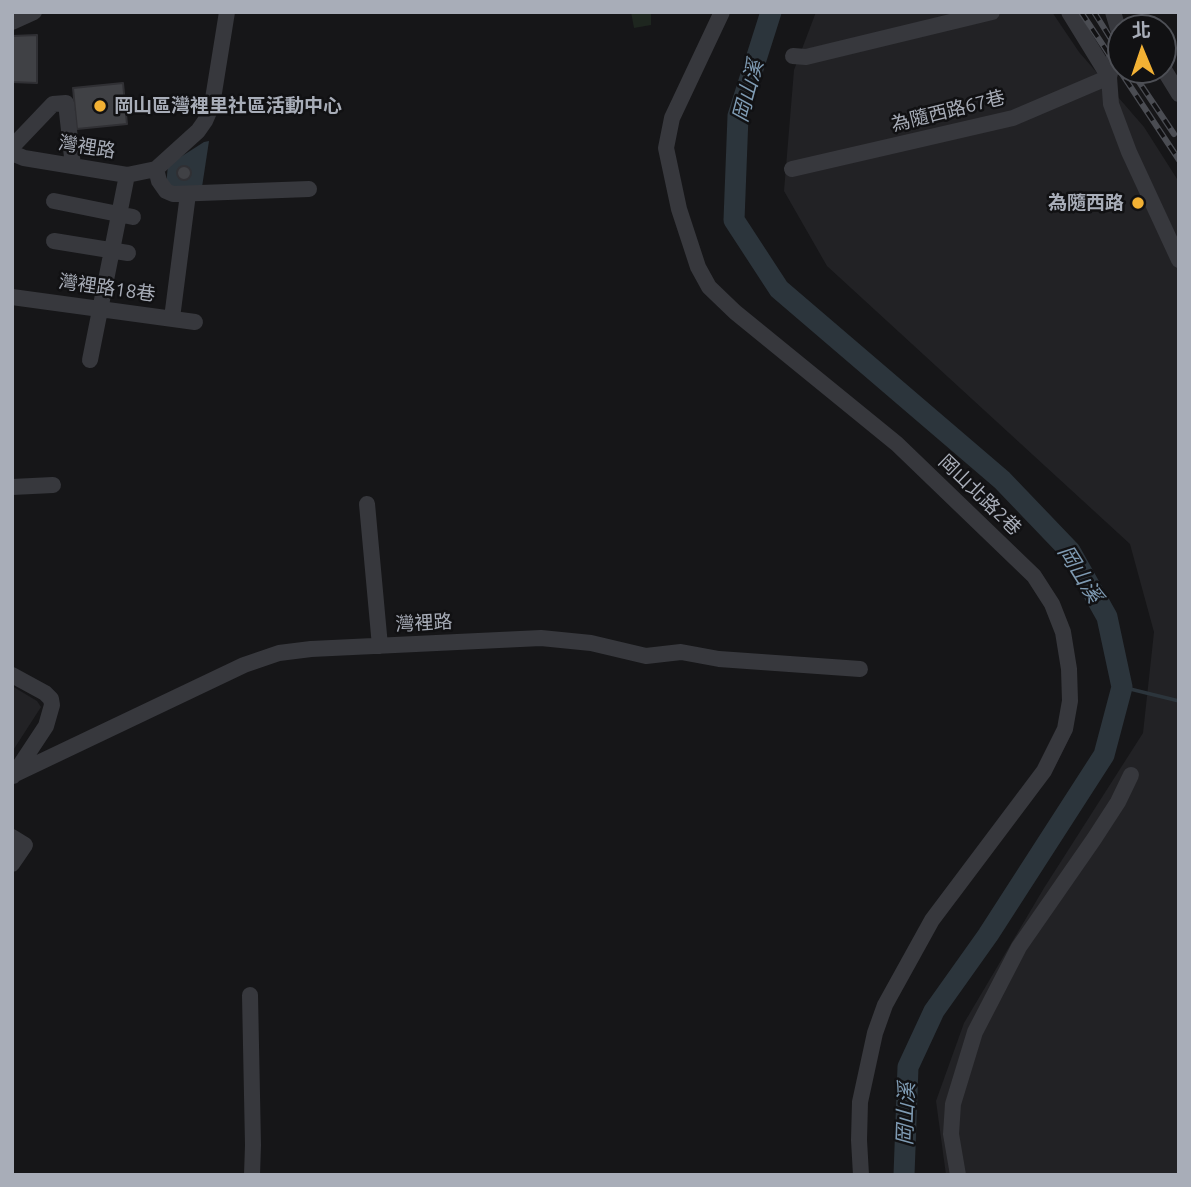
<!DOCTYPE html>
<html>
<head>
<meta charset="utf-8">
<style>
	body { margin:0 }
	#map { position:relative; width:1191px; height:1187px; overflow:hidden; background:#161618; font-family:Ubuntu,"Noto Sans TC",sans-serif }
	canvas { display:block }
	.frame { position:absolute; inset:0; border:14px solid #a8adb8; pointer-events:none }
	.north { position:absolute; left:1107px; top:14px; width:70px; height:70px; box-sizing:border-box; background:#111113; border:2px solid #4d4f55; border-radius:50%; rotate:358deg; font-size:19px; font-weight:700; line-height:28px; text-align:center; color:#a8adb8 }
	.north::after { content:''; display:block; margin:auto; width:24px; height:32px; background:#f2b134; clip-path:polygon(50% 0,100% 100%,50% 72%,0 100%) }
</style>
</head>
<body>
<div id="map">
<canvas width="1191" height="1187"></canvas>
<div class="frame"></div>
<div class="north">北</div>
</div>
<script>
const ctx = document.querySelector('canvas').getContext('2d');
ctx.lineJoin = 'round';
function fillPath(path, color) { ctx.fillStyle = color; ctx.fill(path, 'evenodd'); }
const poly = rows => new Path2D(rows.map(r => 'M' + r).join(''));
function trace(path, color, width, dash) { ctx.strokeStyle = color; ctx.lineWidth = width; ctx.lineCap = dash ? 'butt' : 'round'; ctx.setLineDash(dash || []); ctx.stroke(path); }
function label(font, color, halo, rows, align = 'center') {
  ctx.font = font + ' Ubuntu,"Noto Sans TC",sans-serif'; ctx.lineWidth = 5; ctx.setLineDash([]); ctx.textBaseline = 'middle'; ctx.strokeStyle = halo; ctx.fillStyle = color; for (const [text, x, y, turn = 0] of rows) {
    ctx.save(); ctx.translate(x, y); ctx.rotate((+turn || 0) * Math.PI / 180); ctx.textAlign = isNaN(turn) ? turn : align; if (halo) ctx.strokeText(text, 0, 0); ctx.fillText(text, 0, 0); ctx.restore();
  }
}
fillPath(poly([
	[816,12,1052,12,1079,52,1144,127,1179,182,1179,1175,946,1175,936,1101,964,1023,1044,888,1143,733,1154,632,1130,544,827,266,784,191,794,70],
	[12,686,37,701,41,707,12,752]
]), '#222225');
fillPath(poly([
	[631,12,651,12,651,25,634,28]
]), '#1e261f');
fillPath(poly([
	[209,141,202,187,197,191,166,186,168,165,204,142]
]), '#2c353c');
trace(poly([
	[1122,687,1179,701]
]), '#2c353c', 3.5);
trace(poly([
	[771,12,738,116,734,220,779,289,1002,480,1070,551,1107,617,1122,687,1104,755,988,935,934,1011,908,1067,904,1175]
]), '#2c353c', 21);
const building = poly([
	[37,35,37,83,12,82,12,36,37,35],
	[123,83,127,124,77,129,73,88,123,83],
	'177 173a7 7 0 1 1 14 0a7 7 0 1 1-14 0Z'
]);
fillPath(building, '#404145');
trace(building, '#303034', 2);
trace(poly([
	[722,12,672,118,666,148,679,209,698,267,709,287,735,312,897,444,1034,576,1052,604,1063,632,1069,669,1070,701,1065,729,1044,771,932,920,885,1005,875,1033,860,1102,859,1140,861,1175],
	[1113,12,1120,35],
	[12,22,34,12],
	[1121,29,1109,77,1111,104,1129,152,1179,260],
	[793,56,806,57,992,12],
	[1163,68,1179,94],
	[12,147,53,104,66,103,73,166],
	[12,153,24,158,127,175,156,169],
	[156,169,198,131,205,121,212,105,227,12],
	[156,169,159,181,166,191,173,194,309,189],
	[792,169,1013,118,1109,77,1069,12],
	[54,201,133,217],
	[54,241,128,253],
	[12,297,195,322],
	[172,318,188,194],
	[90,360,127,175],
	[12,487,53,485],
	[367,504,380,646],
	[12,675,45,693,51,699,52,705,46,726,13,776],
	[13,775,244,665,279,653,311,649,541,638,591,643,646,656,681,652,719,659,860,669],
	[12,837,25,845,12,864],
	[250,995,253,1145,252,1175],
	[958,1175,951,1134,953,1104,975,1032,1019,947,1094,839,1118,802,1131,775]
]), '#37383d', 16);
const rail = poly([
	[1081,12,1179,160],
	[1094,12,1121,55],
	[1131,70,1174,134]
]);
trace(rail, '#4a4c52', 6);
trace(rail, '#111113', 3.5, [10]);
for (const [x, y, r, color] of [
	[100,106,7,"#f2b134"],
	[1138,203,7,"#f2b134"]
]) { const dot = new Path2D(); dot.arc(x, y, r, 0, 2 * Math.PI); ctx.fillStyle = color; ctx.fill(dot); trace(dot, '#111113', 2.5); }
label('bold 19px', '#a8adb8', '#111113', [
	["岡山區灣裡里社區活動中心",114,106],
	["為隨西路",1124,203,"right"]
], 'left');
label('19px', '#a8adb8', '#111113', [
	["為隨西路67巷",948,111,-14],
	["灣裡路",87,147,9],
	["灣裡路18巷",107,288,8],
	["岡山北路2巷",980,495,44],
	["灣裡路",424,623,-3]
]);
label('italic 21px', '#7f9bb3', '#111113', [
	["岡山溪",748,91,-75],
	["岡山溪",1080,574,58],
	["岡山溪",906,1114,-88]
]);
</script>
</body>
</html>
